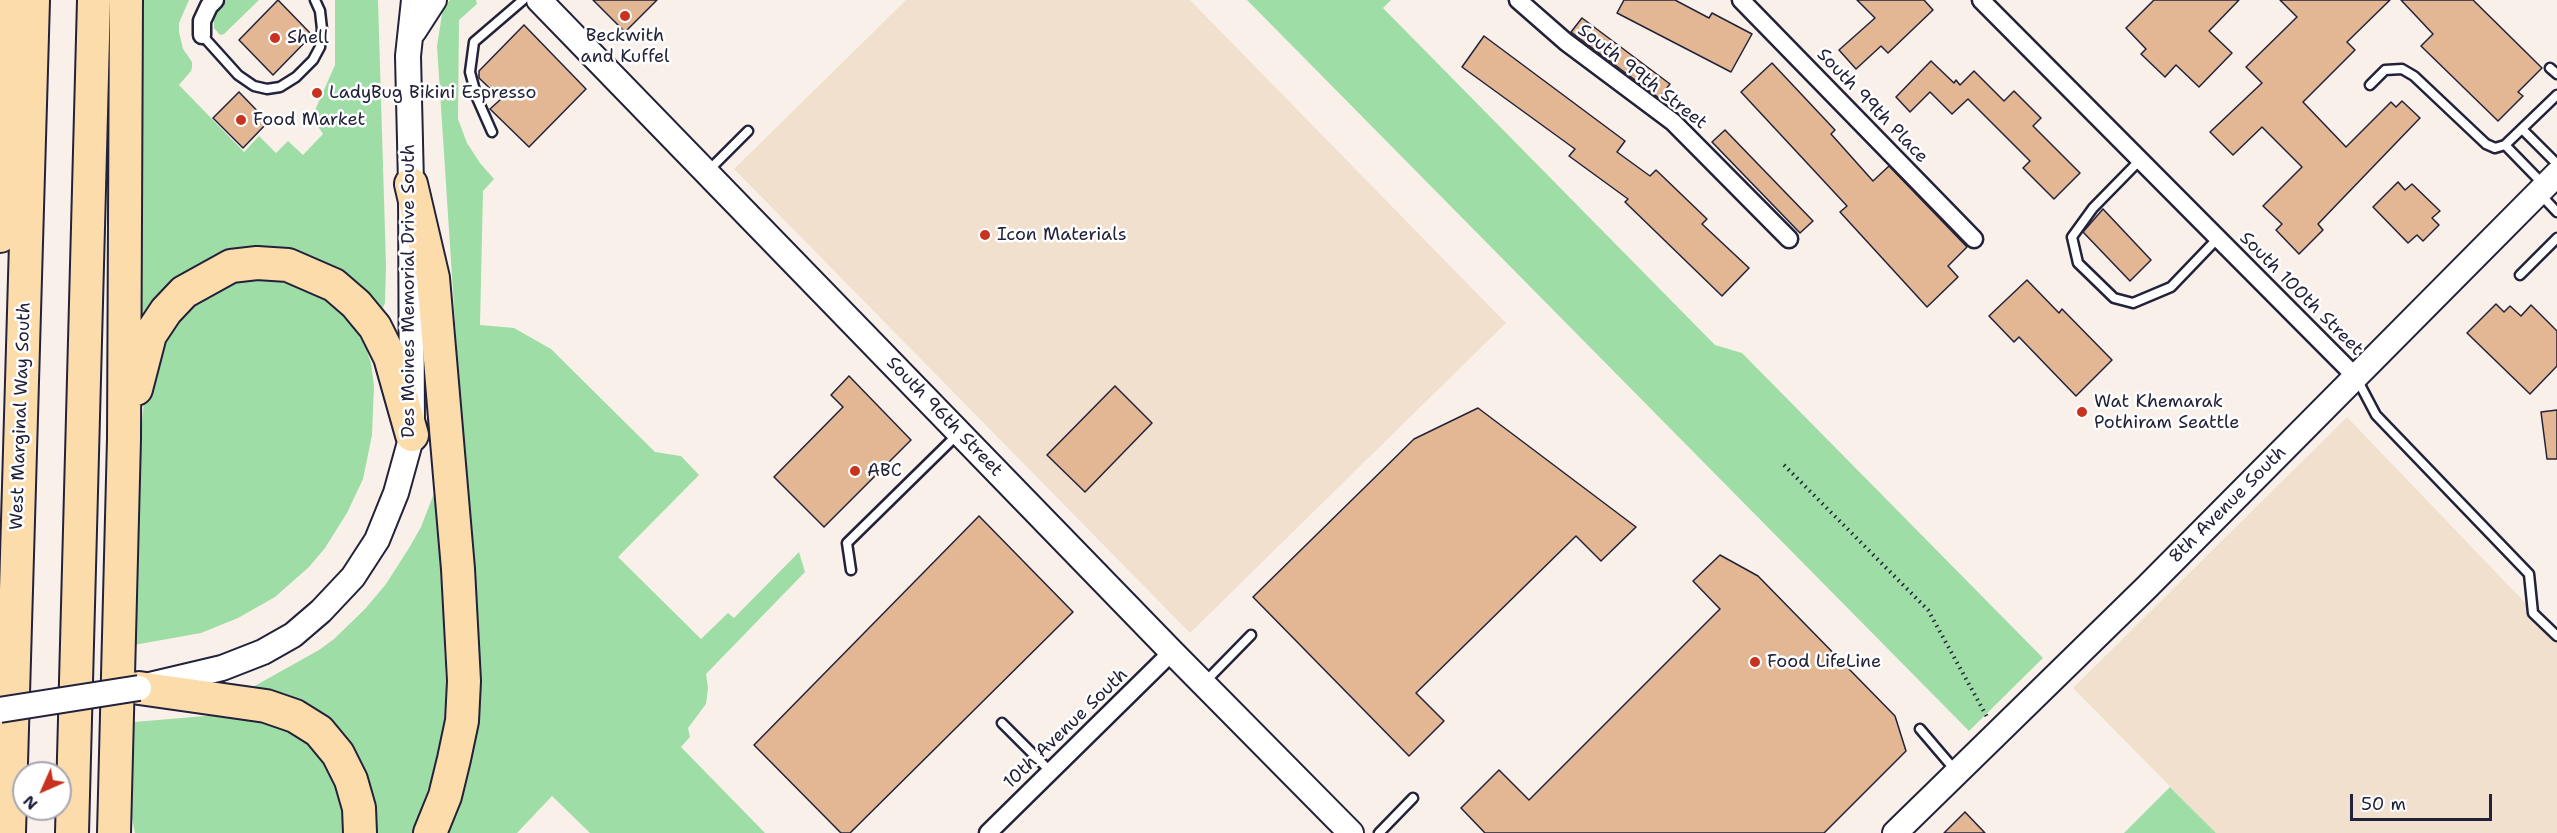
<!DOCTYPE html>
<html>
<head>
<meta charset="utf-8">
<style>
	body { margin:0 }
	#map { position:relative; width:2557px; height:833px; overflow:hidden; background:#f9f1e9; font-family:"Shantell Sans",sans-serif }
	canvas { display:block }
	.north { position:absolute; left:12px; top:761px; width:60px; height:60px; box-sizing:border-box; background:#fff; border:2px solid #a7a7b1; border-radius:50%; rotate:225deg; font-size:16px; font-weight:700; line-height:24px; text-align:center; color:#22223b }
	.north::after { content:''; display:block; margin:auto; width:21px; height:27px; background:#c8321e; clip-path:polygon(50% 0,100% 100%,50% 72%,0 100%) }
	.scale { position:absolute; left:2350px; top:794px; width:142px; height:27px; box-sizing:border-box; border:3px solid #22223b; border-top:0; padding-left:8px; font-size:18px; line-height:21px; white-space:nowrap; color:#22223b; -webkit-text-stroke:4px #fff; paint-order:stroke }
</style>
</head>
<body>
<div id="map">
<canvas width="2557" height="833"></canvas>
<div class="north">N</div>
<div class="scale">50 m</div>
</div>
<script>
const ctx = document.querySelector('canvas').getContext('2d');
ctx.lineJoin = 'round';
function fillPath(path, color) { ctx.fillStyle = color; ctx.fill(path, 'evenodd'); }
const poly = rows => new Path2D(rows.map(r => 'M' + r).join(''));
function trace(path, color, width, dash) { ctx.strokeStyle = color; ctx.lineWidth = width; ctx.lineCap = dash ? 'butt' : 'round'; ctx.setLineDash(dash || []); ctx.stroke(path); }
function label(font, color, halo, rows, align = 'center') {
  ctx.font = font + ' "Shantell Sans",sans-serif'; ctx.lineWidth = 5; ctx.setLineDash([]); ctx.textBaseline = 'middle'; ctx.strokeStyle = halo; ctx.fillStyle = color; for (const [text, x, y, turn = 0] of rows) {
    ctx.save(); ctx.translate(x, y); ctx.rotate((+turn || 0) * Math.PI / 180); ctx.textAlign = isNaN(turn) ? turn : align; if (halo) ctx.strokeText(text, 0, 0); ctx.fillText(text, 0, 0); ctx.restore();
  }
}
fillPath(poly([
	[906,0,1190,0,1506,323,1190,633,734,169],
	[2347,417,2557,636,2557,833,2216,833,2073,688]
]), '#f2e0cf');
fillPath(poly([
	[139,0,189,0,179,23,179,32,183,49,192,62,192,67,191,71,179,85,244,152,259,136,276,153,288,141,303,155,323,134,312,117,335,65,335,0,378,0,386,265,385,303,380,314,264,250,136,332],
	[227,0,259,0,224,34,220,35,214,28,214,20,219,9],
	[450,0,476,0,477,4,459,20,458,119,467,143,480,163,494,179,483,191,480,325,514,328,551,349,655,452,681,456,699,475,618,557,701,639,728,613,734,618,799,552,805,572,706,674,708,688,706,704,688,728,690,737,681,747,765,833,590,833,552,796,517,833,443,833,476,645,437,46,443,8],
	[1247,0,1391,0,1383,8,1715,345,1742,353,2043,658,1969,731],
	[243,278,285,279,321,294,352,323,366,348,371,363,374,386,372,435,363,479,347,513,325,548,309,567,275,597,238,618,201,633,134,645,140,440,145,393,168,330,195,301],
	[438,483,446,689,444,722,432,778,412,833,371,833,371,802,251,688,319,650,334,639,365,609,386,584,409,548,421,527],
	[241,713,269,717,313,744,337,781,344,812,343,833,135,833,131,813,134,722],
	[2170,787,2216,833,2124,833]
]), '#9fdda6');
const building = poly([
	[278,0,312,35,273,75,239,40,278,0],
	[593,0,657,0,625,32,593,0],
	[1624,0,1675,0,1709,18,1712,13,1752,34,1731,72,1617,13,1624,0],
	[1857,0,1924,0,1933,10,1888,53,1881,46,1856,69,1839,50,1875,18,1857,0],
	[2154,0,2239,0,2209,31,2232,53,2199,87,2176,65,2165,77,2141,54,2146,49,2126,28,2154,0],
	[2280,0,2390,0,2347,42,2355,50,2303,102,2346,147,2391,102,2396,107,2402,101,2420,118,2318,224,2323,230,2299,254,2276,230,2282,224,2263,206,2302,167,2262,127,2233,155,2210,132,2262,83,2246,67,2297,17,2280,0],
	[2401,0,2473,0,2542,68,2518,92,2523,96,2498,121,2421,46,2433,34,2401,0],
	[1582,18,1670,84,1659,98,1571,32,1582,18],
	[524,25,586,89,529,147,490,109,501,99,479,78,479,71,524,25],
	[1484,36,1625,141,1617,152,1650,176,1656,170,1707,219,1702,224,1749,268,1722,296,1625,202,1628,199,1569,156,1575,149,1462,67,1484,36],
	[1931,61,1954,83,1956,80,1960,85,1974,71,2004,101,2014,91,2041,118,2033,126,2080,173,2054,199,2023,168,2030,161,1968,99,1952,114,1930,92,1910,112,1896,97,1931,61],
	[1772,63,1835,130,1831,134,1873,181,1889,166,1967,247,1948,266,1958,277,1927,307,1840,212,1847,206,1741,92,1772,63],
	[239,92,268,122,243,148,213,118,239,92],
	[1725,130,1813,221,1800,233,1712,142,1725,130],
	[2398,182,2405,190,2412,184,2440,211,2432,218,2439,225,2423,241,2417,235,2408,243,2373,207,2398,182],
	[2103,209,2151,260,2130,281,2083,232,2103,209],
	[2027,280,2059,313,2062,309,2112,360,2076,396,2019,337,2014,342,1989,316,2027,280],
	[2496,304,2504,312,2510,306,2521,316,2531,305,2557,331,2557,366,2530,394,2467,333,2496,304],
	[849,376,911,440,824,527,774,477,843,407,831,395,849,376],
	[1115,386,1152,423,1085,492,1047,455,1115,386],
	[1478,408,1636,527,1601,561,1576,536,1416,693,1444,721,1409,756,1253,597,1414,439,1478,408],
	[2557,410,2557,459,2547,459,2541,412,2557,410],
	[979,516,1073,612,850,833,841,833,754,745,979,516],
	[1720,555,1758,576,1895,716,1906,751,1824,833,1485,833,1461,808,1499,770,1529,800,1720,609,1693,581,1720,555],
	[1965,812,1985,833,1944,833,1965,812]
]);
fillPath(building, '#e3b793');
trace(building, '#22223b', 1.5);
const lane = poly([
	[202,35,238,75,254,86,267,89,280,87,296,77,313,60,320,47,322,29,320,11,315,0],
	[2550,68,2557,74],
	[2370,85,2385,70,2402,69,2414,76,2486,144,2495,148,2505,145,2557,95],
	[2522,129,2557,164],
	[492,132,477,98,470,72,474,42,523,0],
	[2505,145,2543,184],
	[2140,160,2093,208,2072,237,2078,263,2114,298,2133,303,2171,287,2218,238],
	[707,172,748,131],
	[2541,195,2557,212],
	[2520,275,2557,238],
	[2357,379,2376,415,2529,574,2533,613,2557,636],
	[851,570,847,543,958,434],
	[1205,682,1251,635],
	[1002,723,1050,771],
	[1920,729,1955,770],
	[1379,833,1413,798]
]);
const street = poly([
	[1518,0,1566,42,1673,122,1789,239],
	[1741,0,1974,239],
	[1981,0,2355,376],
	[202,35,202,21,209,6,215,0],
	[988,833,1172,652]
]);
const secondary = poly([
	[539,0,1172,652,1351,833],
	[414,31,434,0],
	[150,685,222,668,263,652,293,635,321,611,353,577,377,540,396,493,412,435,411,184,408,56,414,0],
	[1895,833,2147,587,2557,174]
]);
const highway = poly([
	[411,184,433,278,458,569,464,681,462,721,454,759,445,796,430,833],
	[0,236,8,0],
	[136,389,150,335,166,311,184,292,231,266,257,263,288,265,334,285,356,304,375,327,390,357,412,435],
	[139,688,266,706,295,716,319,731,338,754,351,780,359,808,360,833],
	[9,833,33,0],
	[72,833,94,0],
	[114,833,124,439,126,0]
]);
trace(lane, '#22223b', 13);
trace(street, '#22223b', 21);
trace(secondary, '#22223b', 28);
trace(highway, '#22223b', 36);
trace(poly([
	[1784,465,1928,610,1987,717]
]), '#22223b', 4, [1.5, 4.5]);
trace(lane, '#fff', 8);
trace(street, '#fff', 16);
trace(secondary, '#fff', 24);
trace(highway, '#fddcac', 32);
const secondaryBridge = poly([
	[0,710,139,688]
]);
trace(secondaryBridge, '#22223b', 28, []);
trace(secondaryBridge, '#fff', 24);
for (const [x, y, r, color] of [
	[625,16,6,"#c8321e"],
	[275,38,6,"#c8321e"],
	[317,93,6,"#c8321e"],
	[241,120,6,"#c8321e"],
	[985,235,6,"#c8321e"],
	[2082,412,6,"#c8321e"],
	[855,471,6,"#c8321e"],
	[1755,662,6,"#c8321e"]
]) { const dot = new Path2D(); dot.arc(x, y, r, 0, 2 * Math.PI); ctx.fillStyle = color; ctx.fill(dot); trace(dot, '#fff', 2); }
label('18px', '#22223b', '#fff', [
	["Beckwith",625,36,"center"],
	["and Kuffel",625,57,"center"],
	["Shell",287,38],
	["LadyBug Bikini Espresso",329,93],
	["Food Market",253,120],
	["Icon Materials",997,235],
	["Wat Khemarak",2094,402],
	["Pothiram Seattle",2094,423],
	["ABC",867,471],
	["Food LifeLine",1767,662]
], 'left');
label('18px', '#22223b', '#fff', [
	["South 99th Street",1642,77,38],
	["South 99th Place",1872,106,46],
	["Des Moines Memorial Drive South",409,291,-90],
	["South 100th Street",2301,294,45],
	["West Marginal Way South",21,416,-88],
	["South 96th Street",944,417,46],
	["8th Avenue South",2228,505,-45],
	["10th Avenue South",1066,729,-44]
]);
</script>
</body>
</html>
